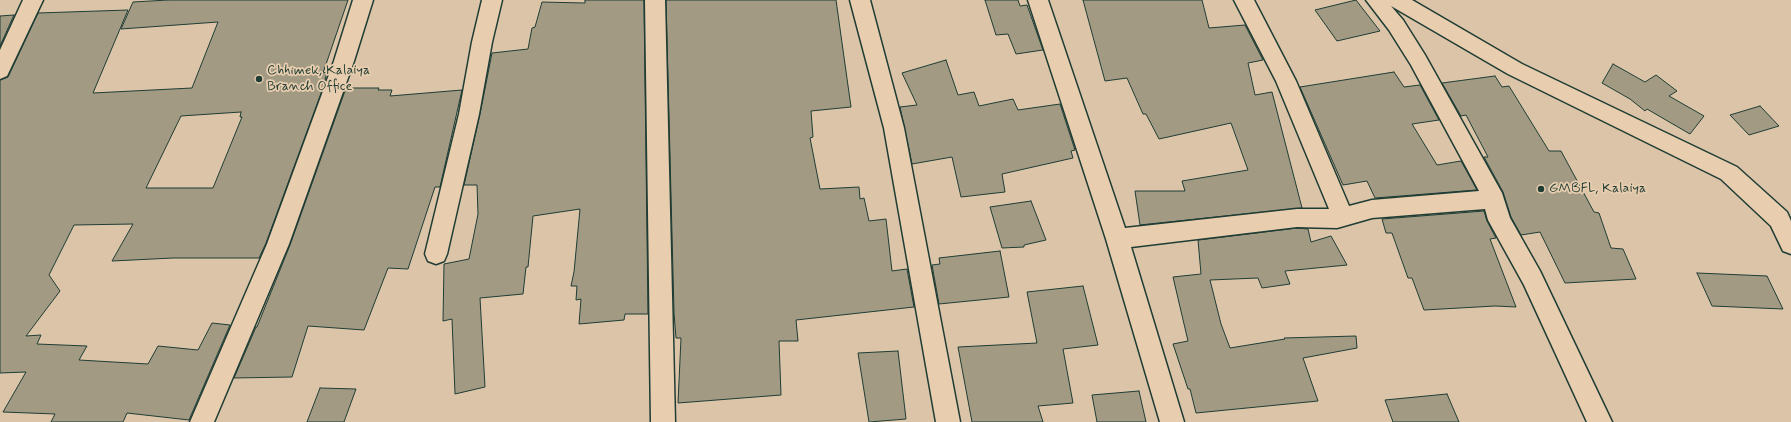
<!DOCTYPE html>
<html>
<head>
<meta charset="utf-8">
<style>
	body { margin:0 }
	canvas { display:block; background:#dcc4a8 }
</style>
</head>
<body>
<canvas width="1791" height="422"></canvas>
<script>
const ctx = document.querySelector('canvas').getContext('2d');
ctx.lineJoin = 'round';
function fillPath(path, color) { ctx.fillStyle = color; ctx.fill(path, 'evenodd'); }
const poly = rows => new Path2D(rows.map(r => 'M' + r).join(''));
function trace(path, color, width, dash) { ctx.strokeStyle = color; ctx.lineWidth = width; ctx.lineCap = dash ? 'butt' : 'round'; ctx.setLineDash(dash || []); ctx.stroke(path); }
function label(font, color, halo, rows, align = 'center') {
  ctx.font = font + ' Mynerve,sans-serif'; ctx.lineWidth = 3.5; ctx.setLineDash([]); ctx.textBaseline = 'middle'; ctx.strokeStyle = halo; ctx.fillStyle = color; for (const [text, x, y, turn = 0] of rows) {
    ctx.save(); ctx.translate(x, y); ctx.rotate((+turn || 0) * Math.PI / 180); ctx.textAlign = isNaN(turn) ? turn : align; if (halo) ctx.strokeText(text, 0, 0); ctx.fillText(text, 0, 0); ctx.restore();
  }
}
const building = poly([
	[168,0,348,0,323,73,327,72,323,88,266,243,259,258,173,258,112,261,133,224,74,225,49,275,60,291,26,336,41,335,37,344,87,346,79,360,148,364,158,346,198,350,212,323,230,325,189,420,127,413,123,422,51,422,55,414,3,412,26,372,0,373,0,80,8,77,38,13,128,10,93,93,192,88,218,22,121,29,133,2,168,0],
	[241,112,240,117,242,117,213,188,146,188,181,116,241,112],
	[585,0,644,0,648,314,625,314,624,320,579,324,581,299,576,300,577,286,571,286,574,272,580,209,533,216,528,267,526,267,523,294,480,298,485,387,455,394,452,319,443,321,444,264,469,259,478,214,477,185,464,185,480,114,492,53,528,49,532,28,535,27,542,2,585,3,585,0],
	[666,0,836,0,851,107,811,111,813,137,810,138,820,189,859,187,860,199,864,198,869,221,886,219,892,271,907,269,914,307,796,320,798,341,779,341,781,395,678,403,681,338,676,338,674,313,666,0],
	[985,0,1018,0,1020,6,1027,5,1043,50,1016,54,1008,34,996,35,985,0],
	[1083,0,1202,0,1209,28,1245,25,1263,60,1248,63,1255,95,1272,92,1302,208,1140,225,1135,191,1185,191,1182,181,1248,170,1231,123,1159,139,1146,114,1143,114,1127,78,1105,81,1083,0],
	[1356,0,1380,31,1337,41,1315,10,1356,0],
	[14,15,0,46,0,16,14,15],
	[946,60,958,95,974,92,979,106,1013,99,1018,110,1060,104,1075,150,1071,151,1073,158,1002,174,1005,192,961,197,952,157,912,164,900,107,917,105,902,73,946,60],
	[1613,64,1645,82,1656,75,1677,91,1669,96,1704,116,1690,134,1647,109,1645,111,1630,99,1602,83,1613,64],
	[1394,72,1404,87,1420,85,1439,120,1412,124,1437,165,1461,161,1477,190,1375,198,1367,181,1343,185,1300,87,1394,72],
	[1495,76,1502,87,1509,86,1549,151,1561,151,1594,212,1599,213,1611,248,1623,249,1636,279,1565,283,1540,232,1521,235,1511,217,1503,192,1484,157,1488,157,1466,115,1461,116,1442,83,1495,76],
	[346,88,379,88,378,90,392,90,390,96,462,90,440,187,435,187,408,269,388,268,364,330,308,326,292,377,234,378,256,327,257,327,290,245,346,88],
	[1760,106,1779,126,1749,135,1730,115,1760,106],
	[1031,201,1046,240,1024,245,1024,247,1002,248,990,207,1031,201],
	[1484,211,1487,221,1496,238,1490,239,1516,307,1495,306,1424,310,1412,278,1408,278,1392,233,1386,233,1382,219,1484,211],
	[1297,228,1308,229,1311,242,1331,236,1347,265,1285,271,1290,284,1262,288,1258,278,1210,280,1221,324,1230,348,1285,339,1284,338,1356,336,1357,348,1303,358,1318,401,1196,413,1190,389,1188,389,1173,344,1188,341,1173,277,1201,274,1198,240,1297,228],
	[1000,251,1009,297,939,304,932,265,940,264,939,258,1000,251],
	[1697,273,1767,276,1783,309,1712,306,1697,273],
	[1083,286,1098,345,1063,349,1073,403,1038,406,1043,422,972,422,958,347,1037,343,1027,292,1083,286],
	[898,351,906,419,869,422,858,353,898,351],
	[320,388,356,389,344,422,307,422,320,388],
	[1139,391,1146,422,1097,422,1092,395,1139,391],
	[1447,394,1459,422,1393,422,1385,400,1447,394]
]);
fillPath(building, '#a29a83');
trace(building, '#1f3d34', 1);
const street = poly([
	[23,0,43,0,7,76,0,79,0,50,23,0],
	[353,0,373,0,354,61,289,244,214,422,190,422,267,244,334,61,353,0],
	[482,0,502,0,492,42,479,114,447,254,444,261,436,264,428,261,425,254,459,114,472,42,482,0],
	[645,0,665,0,675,422,651,422,645,0],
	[850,0,870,0,904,128,960,422,936,422,884,128,850,0],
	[1028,0,1048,0,1125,228,1297,209,1329,209,1276,81,1234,0,1254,0,1296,81,1349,206,1372,200,1479,191,1411,65,1389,30,1366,0,1387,0,1389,3,1387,0,1412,0,1522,64,1737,167,1787,212,1791,221,1791,254,1783,251,1771,226,1721,179,1508,74,1391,6,1403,20,1425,55,1502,193,1510,218,1540,271,1612,422,1587,422,1524,285,1488,220,1485,209,1372,218,1337,228,1297,227,1131,247,1184,422,1160,422,1106,239,1028,0]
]);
trace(street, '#1f3d34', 3);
fillPath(street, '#e8cdaf');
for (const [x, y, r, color] of [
	[259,79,4,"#1f3d34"],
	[1541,189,4,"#1f3d34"]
]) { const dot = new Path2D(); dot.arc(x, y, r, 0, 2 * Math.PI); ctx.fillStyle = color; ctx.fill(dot); trace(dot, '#e8cdaf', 1.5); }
label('14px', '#1f3d34', '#e8cdaf', [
	["Chhimek, Kalaiya",267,71],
	["Branch Office",267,87],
	["GMBFL, Kalaiya",1549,189]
], 'left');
</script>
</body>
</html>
